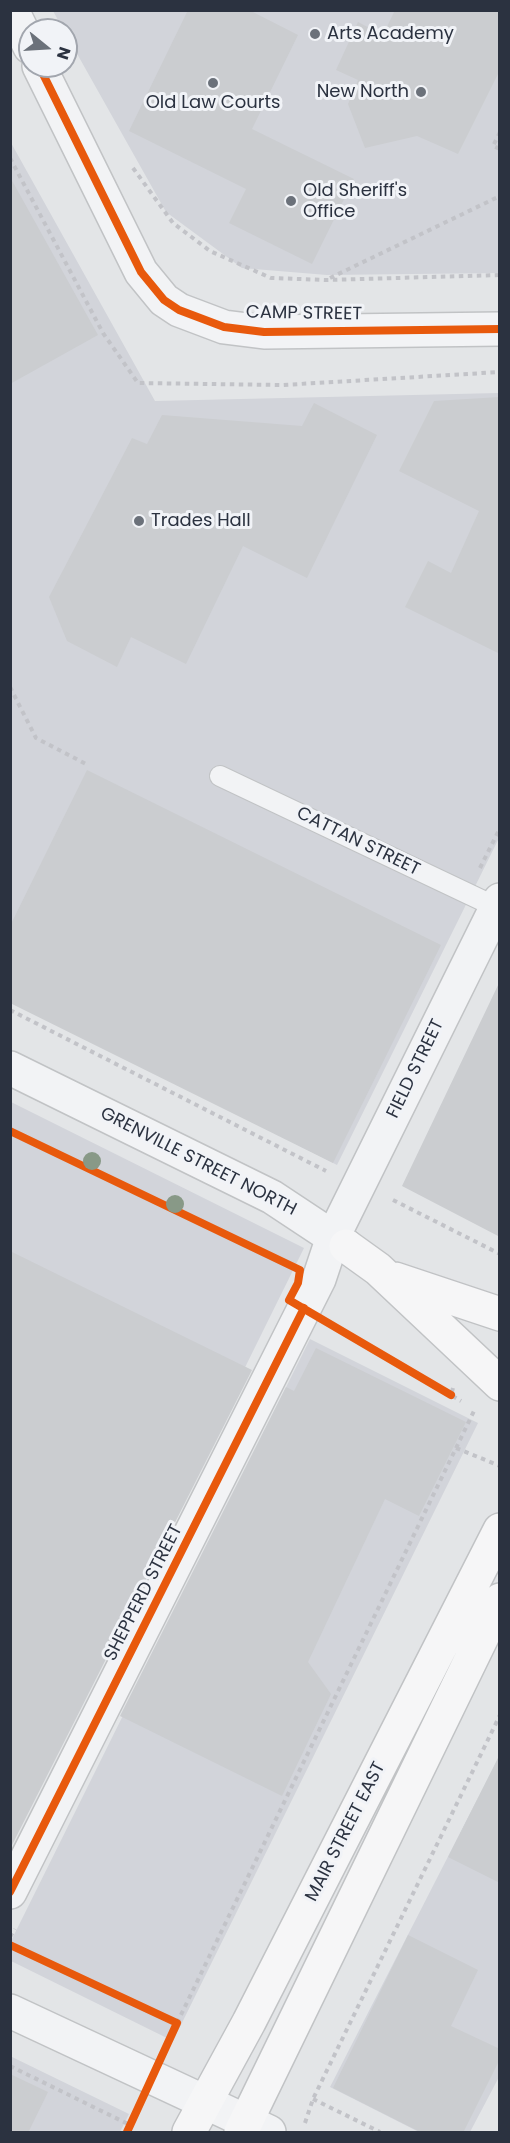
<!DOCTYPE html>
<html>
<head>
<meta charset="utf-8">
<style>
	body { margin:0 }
	#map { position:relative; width:510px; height:2143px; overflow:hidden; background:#e3e5e7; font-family:Poppins,sans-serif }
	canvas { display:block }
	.frame { position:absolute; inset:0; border:12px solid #2b3240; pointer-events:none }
	.north { position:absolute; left:18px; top:18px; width:60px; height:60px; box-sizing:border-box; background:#f1f3f7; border:2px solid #a2a6ae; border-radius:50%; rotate:108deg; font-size:16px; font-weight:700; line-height:24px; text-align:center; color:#2b3240 }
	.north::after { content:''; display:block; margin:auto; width:21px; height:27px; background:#6b717a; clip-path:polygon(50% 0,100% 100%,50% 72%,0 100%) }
</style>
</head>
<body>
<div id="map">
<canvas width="510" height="2143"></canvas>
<div class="frame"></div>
<div class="north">N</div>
</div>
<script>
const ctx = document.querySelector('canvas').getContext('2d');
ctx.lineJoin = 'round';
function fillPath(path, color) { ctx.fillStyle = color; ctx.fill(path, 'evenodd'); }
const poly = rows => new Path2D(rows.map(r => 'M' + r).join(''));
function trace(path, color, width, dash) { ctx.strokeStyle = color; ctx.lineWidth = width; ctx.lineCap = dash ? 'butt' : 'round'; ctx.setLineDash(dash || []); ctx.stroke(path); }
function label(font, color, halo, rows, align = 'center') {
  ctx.font = font + ' Poppins,sans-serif'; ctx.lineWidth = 6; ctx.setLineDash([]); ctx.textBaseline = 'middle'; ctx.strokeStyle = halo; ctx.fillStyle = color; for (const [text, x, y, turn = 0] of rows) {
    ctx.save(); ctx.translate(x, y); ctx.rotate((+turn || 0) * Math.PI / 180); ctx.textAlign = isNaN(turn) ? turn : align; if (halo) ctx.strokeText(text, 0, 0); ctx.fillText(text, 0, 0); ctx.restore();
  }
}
fillPath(poly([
	[53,11,499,11,499,273,327,275,242,268,166,212],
	[10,141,155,401,499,393,499,838,337,1165,11,999],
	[11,1102,304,1248,11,1841],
	[310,1339,478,1423,173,2041,11,1961,10,1943],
	[499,1757,499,2077,470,2132,419,2132,330,2087],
	[10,2056,129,2114,120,2132,11,2132]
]), '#d2d4da');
fillPath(poly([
	[188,10,249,10,298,35,252,129,354,179,312,264,229,223,246,189,129,131],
	[395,10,500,10,500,70,458,154,417,136,365,148,348,104,358,80,336,70,358,22,383,35],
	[10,177,98,335,10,384],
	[500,397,500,654,405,607,428,561,451,573,479,511,399,471,434,401],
	[314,403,377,435,307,578,243,546,186,664,131,637,117,667,67,641,49,597,132,438,147,444,162,415,302,426],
	[87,770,441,945,333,1163,10,1003,10,926],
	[500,981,500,1237,402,1186],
	[10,1251,252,1370,10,1849],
	[316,1348,466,1422,419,1516,385,1499,308,1662,331,1694,282,1796,120,1716,286,1387,294,1391],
	[500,1754,500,1883,448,1857],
	[408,1935,478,1970,451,2026,500,2049,500,2059,463,2133,422,2133,333,2088],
	[10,2074,48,2092,28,2133,10,2133]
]), '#cbcdd0');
const lane = poly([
	[220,776,496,907]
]);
const street = poly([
	[12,10,30,47],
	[39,66,141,272,164,300,179,310,224,327,264,332,500,329],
	[10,1068,272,1197,346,1246],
	[10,1892,319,1279,333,1237,500,900],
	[10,2011,269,2132]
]);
const secondary = poly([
	[346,1246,378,1269,500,1384],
	[395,1279,500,1314],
	[189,2132,249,2022,500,1530],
	[241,2132,500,1600]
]);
trace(lane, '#c1c3c5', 22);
trace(street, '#c1c3c5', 36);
trace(secondary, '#c1c3c5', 36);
trace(poly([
	[500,132,493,146,500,149],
	[10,158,103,333,138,383,283,385,500,372],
	[133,168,173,223,210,251,271,278,327,280,500,275],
	[330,278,500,196],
	[10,687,36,738,86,764],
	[480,868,500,828],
	[10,1010,326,1171],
	[393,1200,500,1254],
	[453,1388,451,1395,461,1401],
	[456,1448,500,1466],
	[10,1937,15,1929],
	[177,2023,474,1411],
	[10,2066,130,2125],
	[313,2099,380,2132],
	[305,2123,313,2099,500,1715]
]), '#c2c3c8', 4, [4.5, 4.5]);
trace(lane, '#f2f3f5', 20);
trace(street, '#f2f3f5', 33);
trace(secondary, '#f6f6f7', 33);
trace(poly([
	[39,66,141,272,164,300,179,310,224,327,264,332,500,329],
	[10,1131,300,1270,298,1283,289,1300,451,1395],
	[10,1892,304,1308],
	[10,1945,177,2023,127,2132]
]), '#e8590c', 8);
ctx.fillStyle = '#889987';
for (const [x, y] of [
	[92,1161],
	[175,1204]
]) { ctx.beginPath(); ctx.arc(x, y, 9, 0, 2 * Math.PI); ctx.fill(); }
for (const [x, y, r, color] of [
	[315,34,6,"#6b717a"],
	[213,83,6,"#6b717a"],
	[421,92,6,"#6b717a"],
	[291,201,6,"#6b717a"],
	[139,521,6,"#6b717a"]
]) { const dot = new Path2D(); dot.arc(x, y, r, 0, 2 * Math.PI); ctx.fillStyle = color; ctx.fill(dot); trace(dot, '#f1f3f7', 2); }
label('18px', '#2b3240', '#f1f3f7', [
	["Arts Academy",327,34],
	["New North",409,92,"right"],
	["Old Law Courts",213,103,"center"],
	["Old Sheriff's",303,191],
	["Office",303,212],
	["Trades Hall",151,521]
], 'left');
label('18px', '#2b3240', '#f1f3f7', [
	["CAMP STREET",304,314,1],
	["CATTAN STREET",358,842,26],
	["FIELD STREET",416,1069,-64],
	["GRENVILLE STREET NORTH",198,1162,27],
	["SHEPPERD STREET",144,1593,-63],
	["MAIR STREET EAST",346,1832,-63]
]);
</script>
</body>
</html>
